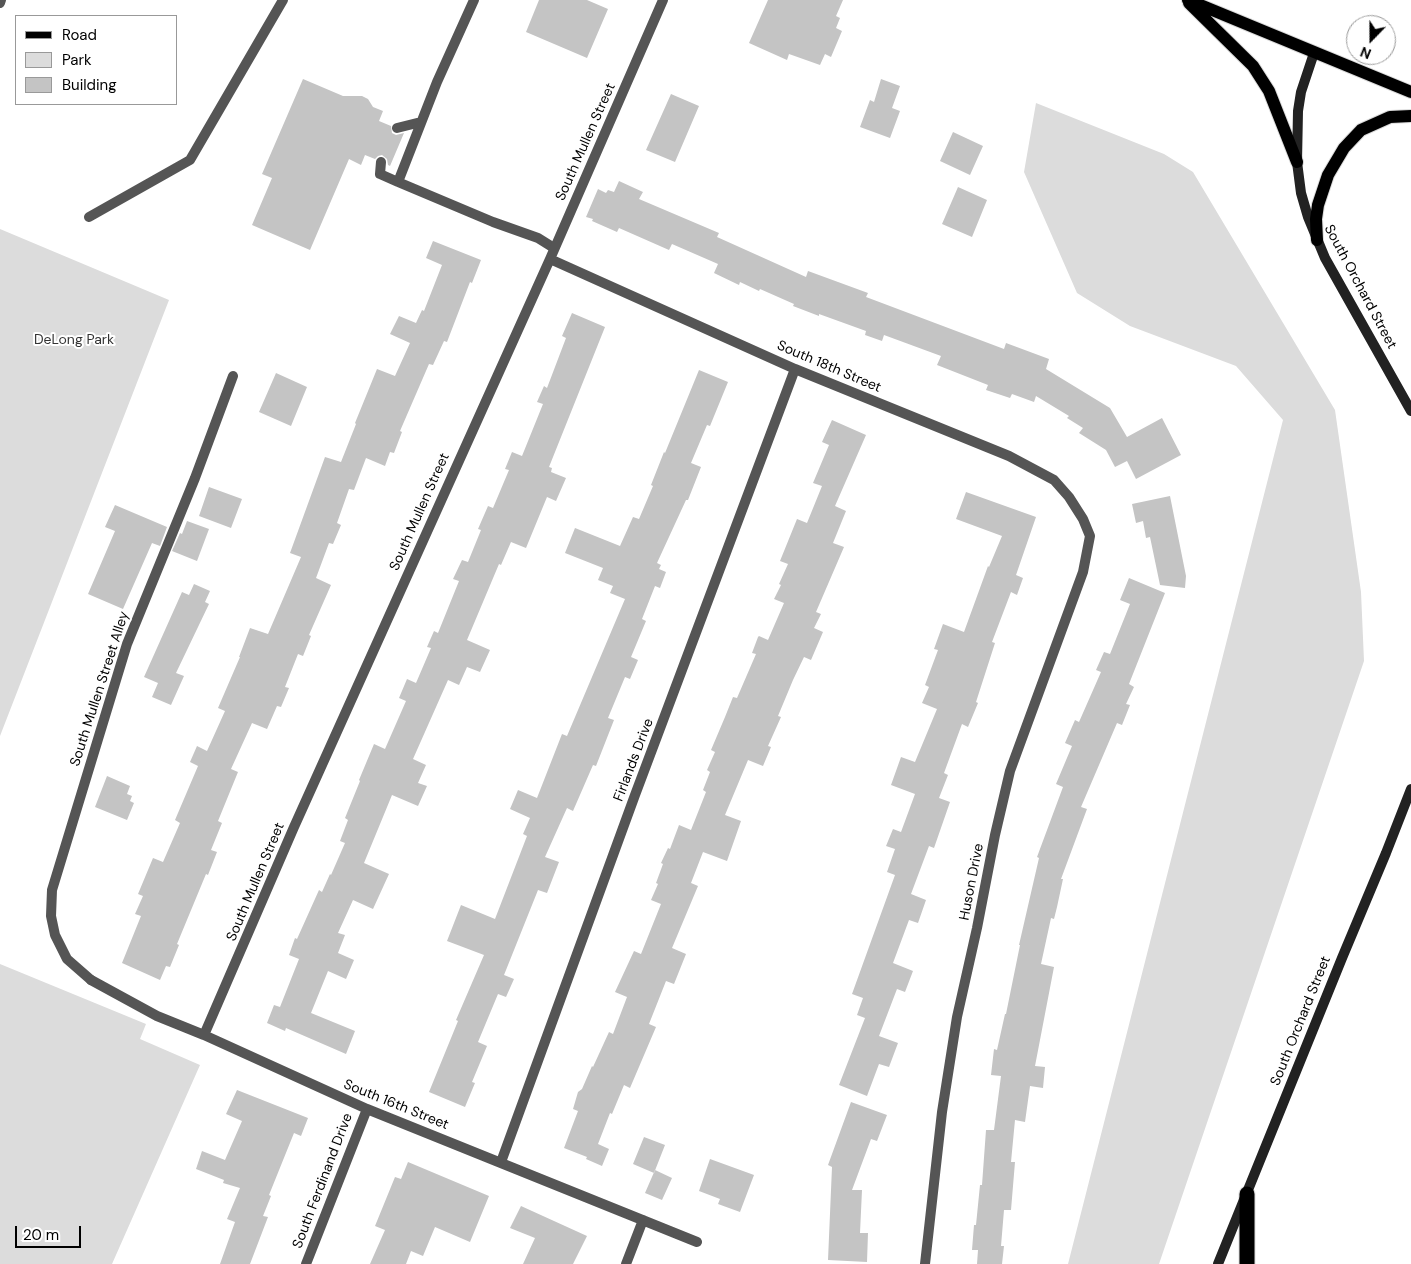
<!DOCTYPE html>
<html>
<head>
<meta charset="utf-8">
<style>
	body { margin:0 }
	#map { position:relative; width:1411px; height:1264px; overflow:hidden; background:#fff; font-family:"DM Sans",sans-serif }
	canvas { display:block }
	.legend { position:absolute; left:15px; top:15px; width:162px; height:90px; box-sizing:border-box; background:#fff; border:1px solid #999; margin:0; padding:6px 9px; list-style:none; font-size:15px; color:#000 }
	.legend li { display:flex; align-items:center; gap:10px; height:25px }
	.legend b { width:25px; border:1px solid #999 }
	.north { position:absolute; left:1346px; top:15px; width:50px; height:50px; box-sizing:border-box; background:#fff; border:1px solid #999; border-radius:50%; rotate:202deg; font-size:14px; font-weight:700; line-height:20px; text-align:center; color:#000 }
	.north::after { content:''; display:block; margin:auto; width:18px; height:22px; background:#000; clip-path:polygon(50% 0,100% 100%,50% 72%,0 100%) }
	.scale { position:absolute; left:15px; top:1226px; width:66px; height:22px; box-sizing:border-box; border:2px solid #000; border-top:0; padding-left:6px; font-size:15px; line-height:18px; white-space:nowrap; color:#000; -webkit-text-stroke:4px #fff; paint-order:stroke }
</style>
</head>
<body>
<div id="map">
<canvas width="1411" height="1264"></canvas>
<ul class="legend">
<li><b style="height:6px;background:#000"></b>Road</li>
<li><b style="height:14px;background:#dcdcdc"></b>Park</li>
<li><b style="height:14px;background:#c4c4c4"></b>Building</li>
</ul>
<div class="north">N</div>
<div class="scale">20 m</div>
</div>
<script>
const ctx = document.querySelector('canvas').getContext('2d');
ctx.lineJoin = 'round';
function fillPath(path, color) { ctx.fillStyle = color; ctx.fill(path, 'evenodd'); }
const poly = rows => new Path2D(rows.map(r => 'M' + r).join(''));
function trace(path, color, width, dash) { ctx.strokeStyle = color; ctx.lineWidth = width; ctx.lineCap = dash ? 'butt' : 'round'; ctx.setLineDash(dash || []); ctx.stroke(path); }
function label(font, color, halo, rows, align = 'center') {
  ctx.font = font + ' "DM Sans",sans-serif'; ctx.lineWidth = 4; ctx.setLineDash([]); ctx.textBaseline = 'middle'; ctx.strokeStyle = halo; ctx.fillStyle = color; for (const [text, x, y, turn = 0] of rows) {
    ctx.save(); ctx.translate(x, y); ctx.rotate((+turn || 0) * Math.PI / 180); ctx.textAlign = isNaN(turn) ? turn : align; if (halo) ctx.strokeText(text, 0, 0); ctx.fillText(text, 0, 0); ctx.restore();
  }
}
fillPath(poly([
	[1036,103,1164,154,1193,172,1335,410,1361,592,1364,661,1159,1264,1068,1264,1283,420,1236,366,1130,326,1077,293,1024,172],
	[0,229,169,300,0,736],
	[0,964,146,1024,140,1039,200,1065,112,1264,0,1264]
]), '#dcdcdc');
fillPath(poly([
	[539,0,587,0,608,9,587,58,526,32],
	[768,0,843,0,836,16,840,18,836,28,842,31,831,57,825,54,820,65,789,54,787,60,749,43],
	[303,79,343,96,362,96,368,99,373,107,383,111,379,121,391,126,392,133,396,135,404,133,390,166,388,165,387,159,382,155,378,156,375,159,365,155,361,165,349,159,310,250,252,225,272,178,262,174],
	[881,79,900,86,892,108,900,111,890,138,860,127,870,100,874,102],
	[671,94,699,106,675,162,646,150],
	[953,132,983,146,970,175,940,161],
	[619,181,643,192,639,199,719,233,717,237,806,277,808,271,868,293,866,297,1004,349,1006,343,1049,359,1046,369,1110,408,1127,437,1162,418,1181,455,1136,479,1127,461,1115,467,1106,450,1079,433,1083,428,1067,418,1069,416,1036,396,1034,402,1012,394,1010,398,986,390,988,385,937,365,941,356,884,335,882,341,865,335,866,331,819,314,819,316,793,306,794,304,760,289,759,291,740,282,739,285,714,273,718,264,672,244,669,250,619,228,617,232,592,221,593,219,586,217,598,189,606,193,608,190,614,192],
	[958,187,987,200,972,237,942,224],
	[433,241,481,260,472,283,470,282,447,342,444,341,433,365,429,364,400,431,402,432,394,453,390,452,385,466,366,458,354,490,349,489,337,523,341,525,333,544,329,543,316,578,331,585,309,635,311,636,303,656,298,654,285,687,289,688,281,707,277,706,267,729,252,723,231,769,238,772,218,821,222,823,211,850,217,852,208,875,206,874,177,944,179,945,170,967,166,966,160,980,122,963,141,916,135,914,143,896,138,894,153,858,163,862,180,823,175,820,198,766,190,762,197,746,207,751,225,711,218,708,240,657,239,657,250,628,268,634,301,557,290,553,325,457,341,462,356,424,355,423,377,369,395,376,410,343,390,334,399,316,416,323,422,310,424,311,442,265,426,258],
	[572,313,605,327,549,467,552,468,551,472,566,478,556,501,547,497,526,548,511,542,501,565,499,564,467,640,490,650,480,672,467,667,459,685,448,680,413,759,426,765,418,783,427,786,418,806,392,795,364,863,389,874,373,909,353,900,338,933,345,935,338,953,354,960,346,979,328,971,311,1013,355,1031,346,1054,286,1028,285,1031,267,1023,274,1005,280,1007,299,959,289,955,295,938,297,939,319,890,322,892,330,874,331,875,345,843,340,841,348,820,345,818,360,781,359,780,374,744,385,749,406,701,399,698,407,679,416,683,431,648,427,647,434,631,438,633,459,581,453,579,462,560,468,562,481,530,478,529,488,506,493,508,509,470,505,469,512,452,522,456,543,404,537,402,544,386,547,388,566,338,562,336],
	[699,370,728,382,710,426,707,425,691,463,701,467,688,500,686,500,657,563,661,565,659,569,666,572,660,588,655,586,642,619,646,621,631,657,638,660,630,679,625,677,608,718,614,720,596,766,593,765,573,811,567,808,545,857,559,862,547,893,538,890,504,975,514,979,506,997,498,994,478,1042,487,1046,472,1082,475,1083,465,1107,429,1092,458,1021,456,1020,484,955,447,941,461,905,495,919,527,836,523,834,530,818,510,809,518,790,537,798,562,734,567,736,625,599,610,593,613,586,598,580,603,568,565,553,575,528,620,546,633,517,639,519,653,486,651,485,664,452,665,453],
	[276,373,307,387,291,426,259,412],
	[832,420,866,435,835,506,846,511,833,543,844,547,816,612,821,614,814,628,823,632,811,660,804,657,793,680,778,716,781,717,768,746,771,747,763,766,748,760,725,815,741,821,727,861,703,852,691,883,698,886,672,948,686,954,674,984,666,981,649,1024,656,1027,630,1088,624,1085,612,1114,610,1113,598,1144,609,1149,602,1166,586,1159,587,1157,564,1148,578,1111,573,1109,578,1092,582,1089,592,1066,593,1067,609,1032,613,1034,627,997,615,992,634,951,641,954,661,904,651,900,658,884,656,883,663,864,661,863,668,848,670,849,679,825,691,830,706,792,703,790,710,772,707,770,715,752,711,750,725,717,733,697,737,698,756,654,752,653,758,637,759,636,768,640,784,603,774,599,781,585,779,584,788,564,780,561,797,519,807,523,822,486,813,483,829,445,822,442],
	[209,487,242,499,231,528,199,516],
	[966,492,1036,517,1016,575,1023,578,1017,595,1011,592,992,642,995,643,976,702,978,703,968,727,962,724,944,773,948,775,939,798,950,802,934,848,929,846,911,894,926,900,918,923,909,920,893,963,913,971,905,992,897,989,879,1036,898,1043,889,1067,879,1064,867,1096,839,1085,865,1018,857,1015,863,998,852,994,895,875,887,872,895,849,886,846,893,829,901,832,915,794,891,785,901,757,915,762,937,709,922,703,929,687,925,685,938,650,934,649,943,624,964,632,988,566,989,567,1002,536,956,519],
	[1170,496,1186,576,1185,588,1160,585,1150,537,1146,538,1143,521,1136,523,1132,504],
	[115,505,167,527,160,546,152,543,123,609,88,594,115,531,105,527],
	[187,521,209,529,197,561,172,551,180,533,182,534],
	[1129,578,1165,593,1129,684,1134,687,1126,704,1130,705,1122,725,1117,723,1081,807,1087,809,1061,879,1063,879,1057,907,1054,919,1051,918,1041,964,1054,967,1035,1066,1045,1067,1043,1088,1030,1086,1025,1122,1015,1120,1011,1162,1015,1162,1011,1210,1004,1210,1001,1246,1004,1246,1002,1264,977,1264,978,1250,972,1250,974,1225,976,1225,980,1185,982,1185,986,1130,994,1130,1001,1076,991,1075,994,1049,997,1050,1005,1014,1006,1014,1020,945,1019,945,1039,858,1037,857,1063,787,1056,784,1072,746,1065,743,1075,720,1079,722,1101,672,1096,670,1104,652,1110,654,1130,604,1120,600],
	[194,584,210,591,205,602,209,604,176,673,184,676,171,705,152,697,158,683,144,677,182,592,189,595],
	[107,776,130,786,127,794,132,796,130,801,134,803,127,820,95,807],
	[237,1090,308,1118,301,1136,294,1133,269,1195,271,1196,263,1216,268,1217,250,1264,220,1264,235,1222,227,1219,240,1188,223,1183,224,1180,196,1169,202,1151,225,1160,242,1121,226,1114],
	[851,1102,887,1115,877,1141,871,1139,852,1190,862,1190,860,1233,868,1233,867,1262,828,1260,832,1167,828,1165],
	[644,1137,665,1145,654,1173,633,1164],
	[710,1159,754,1175,740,1212,718,1204,720,1199,699,1191],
	[408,1162,489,1196,470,1242,435,1227,423,1256,411,1251,406,1264,370,1264,385,1230,375,1226,395,1177,401,1179],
	[655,1170,672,1178,662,1200,645,1193],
	[521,1206,587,1236,573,1264,523,1264,535,1238,510,1228]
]), '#c4c4c4');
const primary = poly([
	[1188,0,1411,92],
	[1189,3,1253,66,1269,91,1297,162],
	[1317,240,1316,219,1318,205,1328,175,1344,148,1361,130,1390,117,1411,116]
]);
const highway = poly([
	[1247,1194,1247,1264]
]);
trace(primary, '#dbdbdb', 14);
trace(highway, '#dbdbdb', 17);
trace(poly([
	[474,0,437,82,398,182,493,222,538,238,554,248],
	[0,3,1,0],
	[397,128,421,122],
	[381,162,380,174,398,182],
	[89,217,190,160,283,0],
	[91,980,67,959,55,935,51,916,52,890,127,644,195,478,233,376]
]), '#555', 10);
trace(poly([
	[550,259,795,369,1009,456,1054,480,1069,497,1083,519,1090,536,1083,572,1010,771,995,835,977,928,957,1017,942,1112,925,1264],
	[91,980,157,1016,204,1035,367,1109,697,1242],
	[204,1035,294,827,550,259,663,0],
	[501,1162,635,795,795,369],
	[306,1264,367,1109],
	[626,1264,643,1220]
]), '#555', 10);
trace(poly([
	[1314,53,1301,92,1298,111,1297,162,1301,193,1308,217,1325,258,1411,411],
	[1218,1264,1342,958,1386,853,1411,789]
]), '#222', 10);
trace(primary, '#000', 12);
trace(highway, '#000', 15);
label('14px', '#000', '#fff', [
	["South Mullen Street",586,142,-66],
	["South Orchard Street",1360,287,62],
	["South 18th Street",829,367,23],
	["South Mullen Street",420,512,-66],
	["South Mullen Street Alley",100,689,-72],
	["Firlands Drive",634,760,-69],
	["South Mullen Street",256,882,-67],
	["Huson Drive",972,882,-79],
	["South Orchard Street",1301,1021,-68],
	["South 16th Street",396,1105,22],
	["South Ferdinand Drive",323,1181,-69]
]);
label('14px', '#333', '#fff', [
	["DeLong Park",74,340]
]);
</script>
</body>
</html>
